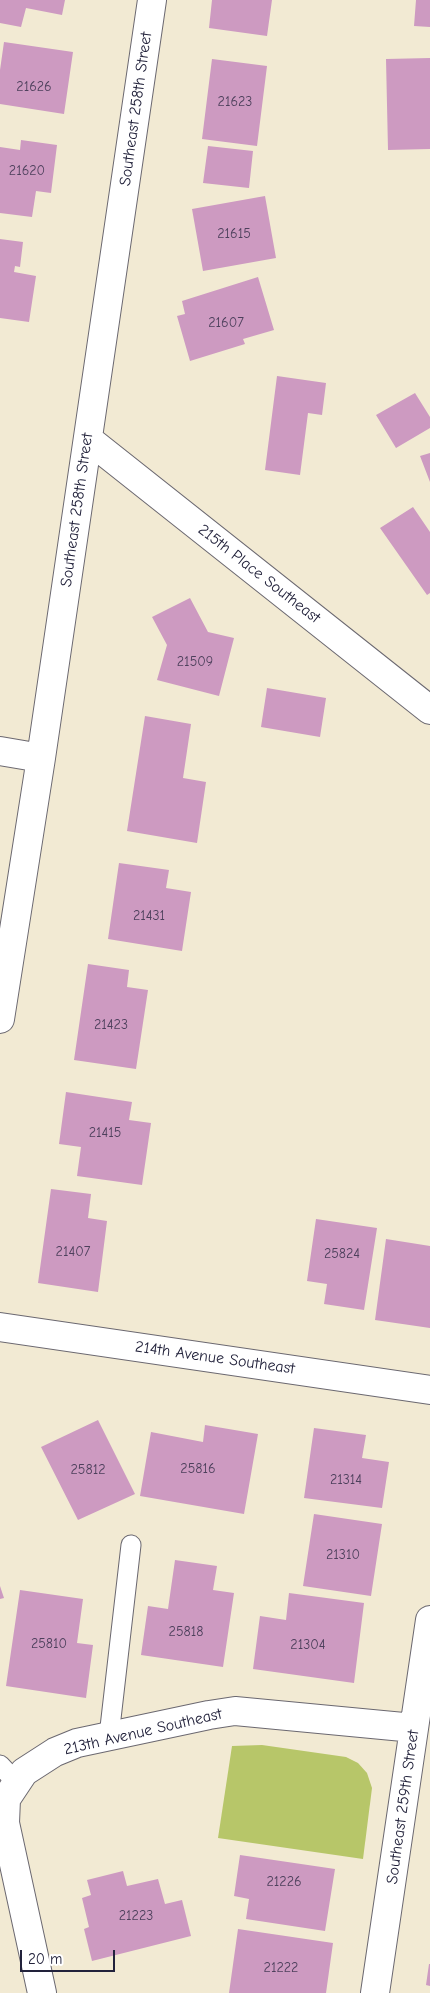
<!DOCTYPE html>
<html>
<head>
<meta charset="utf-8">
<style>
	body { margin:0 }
	#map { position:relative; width:430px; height:1993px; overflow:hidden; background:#f2ead3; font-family:"Comic Neue",sans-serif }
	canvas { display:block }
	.scale { position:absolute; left:20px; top:1950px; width:95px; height:22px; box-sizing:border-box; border:2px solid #22223b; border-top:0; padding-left:6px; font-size:15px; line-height:18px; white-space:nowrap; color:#22223b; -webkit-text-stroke:4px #fff; paint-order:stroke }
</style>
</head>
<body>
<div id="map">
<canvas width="430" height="1993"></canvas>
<div class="scale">20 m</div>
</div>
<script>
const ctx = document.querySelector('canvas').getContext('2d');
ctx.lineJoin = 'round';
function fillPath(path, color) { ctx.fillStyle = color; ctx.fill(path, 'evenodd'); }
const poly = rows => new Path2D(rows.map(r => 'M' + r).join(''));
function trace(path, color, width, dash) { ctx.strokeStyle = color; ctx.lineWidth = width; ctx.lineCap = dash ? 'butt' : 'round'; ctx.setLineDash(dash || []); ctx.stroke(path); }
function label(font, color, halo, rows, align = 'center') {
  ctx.font = font + ' "Comic Neue",sans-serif'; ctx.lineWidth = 4; ctx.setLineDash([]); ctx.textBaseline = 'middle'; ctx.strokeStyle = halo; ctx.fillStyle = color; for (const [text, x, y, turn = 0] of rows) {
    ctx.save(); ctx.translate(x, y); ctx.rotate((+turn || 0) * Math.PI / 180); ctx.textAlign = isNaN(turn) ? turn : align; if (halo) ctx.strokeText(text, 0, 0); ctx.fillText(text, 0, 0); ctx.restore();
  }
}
fillPath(poly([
	[262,1745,346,1757,358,1763,367,1773,372,1788,363,1859,218,1838,232,1746]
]), '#b7c669');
fillPath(poly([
	[0,0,65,0,62,15,26,8,21,27,0,23],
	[212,0,272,0,267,36,209,28],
	[416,0,430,0,430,27,414,26],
	[4,42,73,52,64,114,0,104,0,70],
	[430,58,430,149,388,150,386,59],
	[212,59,267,66,257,146,202,139],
	[21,140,57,145,51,193,36,191,32,217,0,213,0,147,20,150],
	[208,146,253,151,249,188,203,183],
	[265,196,276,258,203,271,192,209],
	[0,239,23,242,20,267,15,266,14,272,36,276,29,322,0,318],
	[258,277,274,330,243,339,245,344,190,361,177,316,185,314,182,301],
	[277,376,326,383,322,415,308,413,300,475,265,470],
	[415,393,430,417,430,428,396,448,376,415],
	[430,453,430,482,420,456],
	[413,507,430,532,430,593,427,595,380,528],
	[190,598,208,632,234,638,219,696,157,680,167,645,152,617],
	[267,688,326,698,320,737,261,727],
	[145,716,191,724,183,778,206,782,197,843,127,831],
	[119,863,169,870,166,888,191,892,182,951,108,939],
	[88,964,129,970,127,987,148,990,136,1069,74,1060],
	[66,1092,132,1102,129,1120,151,1123,142,1185,77,1176,81,1147,59,1144],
	[51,1189,91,1194,88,1218,107,1221,98,1292,38,1283],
	[316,1219,377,1228,364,1310,324,1304,327,1284,307,1281],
	[386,1239,430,1246,430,1328,375,1320],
	[98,1420,135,1494,78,1520,41,1447],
	[205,1425,258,1434,244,1514,140,1496,151,1432,203,1442],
	[314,1428,366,1435,362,1458,389,1462,382,1508,304,1498],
	[314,1514,382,1524,371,1596,303,1586],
	[175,1560,217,1566,213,1590,234,1593,223,1667,141,1655,148,1606,168,1609],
	[0,1586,4,1598,0,1599],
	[20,1590,83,1599,77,1643,93,1645,86,1698,6,1686],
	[289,1593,364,1603,354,1683,253,1669,260,1616,286,1620],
	[240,1855,335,1869,325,1931,246,1919,249,1899,234,1896],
	[123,1871,127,1886,158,1879,165,1904,182,1900,191,1936,92,1961,84,1929,89,1927,82,1898,91,1895,87,1880],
	[238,1929,333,1943,326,1993,229,1993],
	[429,1964,430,1964,430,1986,426,1985]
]), '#cd9ac1');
const service = poly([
	[109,1736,131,1545],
	[0,1765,17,1783]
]);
const minor = poly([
	[88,439,430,710],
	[0,751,41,758],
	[0,1019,41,758,152,0],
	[0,1327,430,1390],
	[42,1993,5,1823,6,1799,24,1772,55,1752,77,1743,209,1715,235,1711,414,1728],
	[375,1993,430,1620]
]);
trace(service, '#6b6870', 21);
trace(minor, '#6b6870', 30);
trace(service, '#fff', 19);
trace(minor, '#fff', 28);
label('14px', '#4d405c', null, [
	["21626",34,87],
	["21623",235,102],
	["21620",27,171],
	["21615",234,234],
	["21607",226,323],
	["21509",195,662],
	["21431",149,916],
	["21423",111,1025],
	["21415",105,1133],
	["21407",73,1252],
	["25824",342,1254],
	["25816",198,1469],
	["25812",88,1470],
	["21314",346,1480],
	["21310",343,1555],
	["25818",186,1632],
	["25810",49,1644],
	["21304",308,1645],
	["21226",284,1882],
	["21223",136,1916],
	["21222",281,1968]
]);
label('16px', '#22223b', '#fff', [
	["Southeast 258th Street",136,109,-82],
	["Southeast 258th Street",77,510,-82],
	["215th Place Southeast",259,574,38],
	["214th Avenue Southeast",215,1358,8],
	["213th Avenue Southeast",143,1732,-13],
	["Southeast 259th Street",403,1807,-82]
]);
</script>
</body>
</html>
